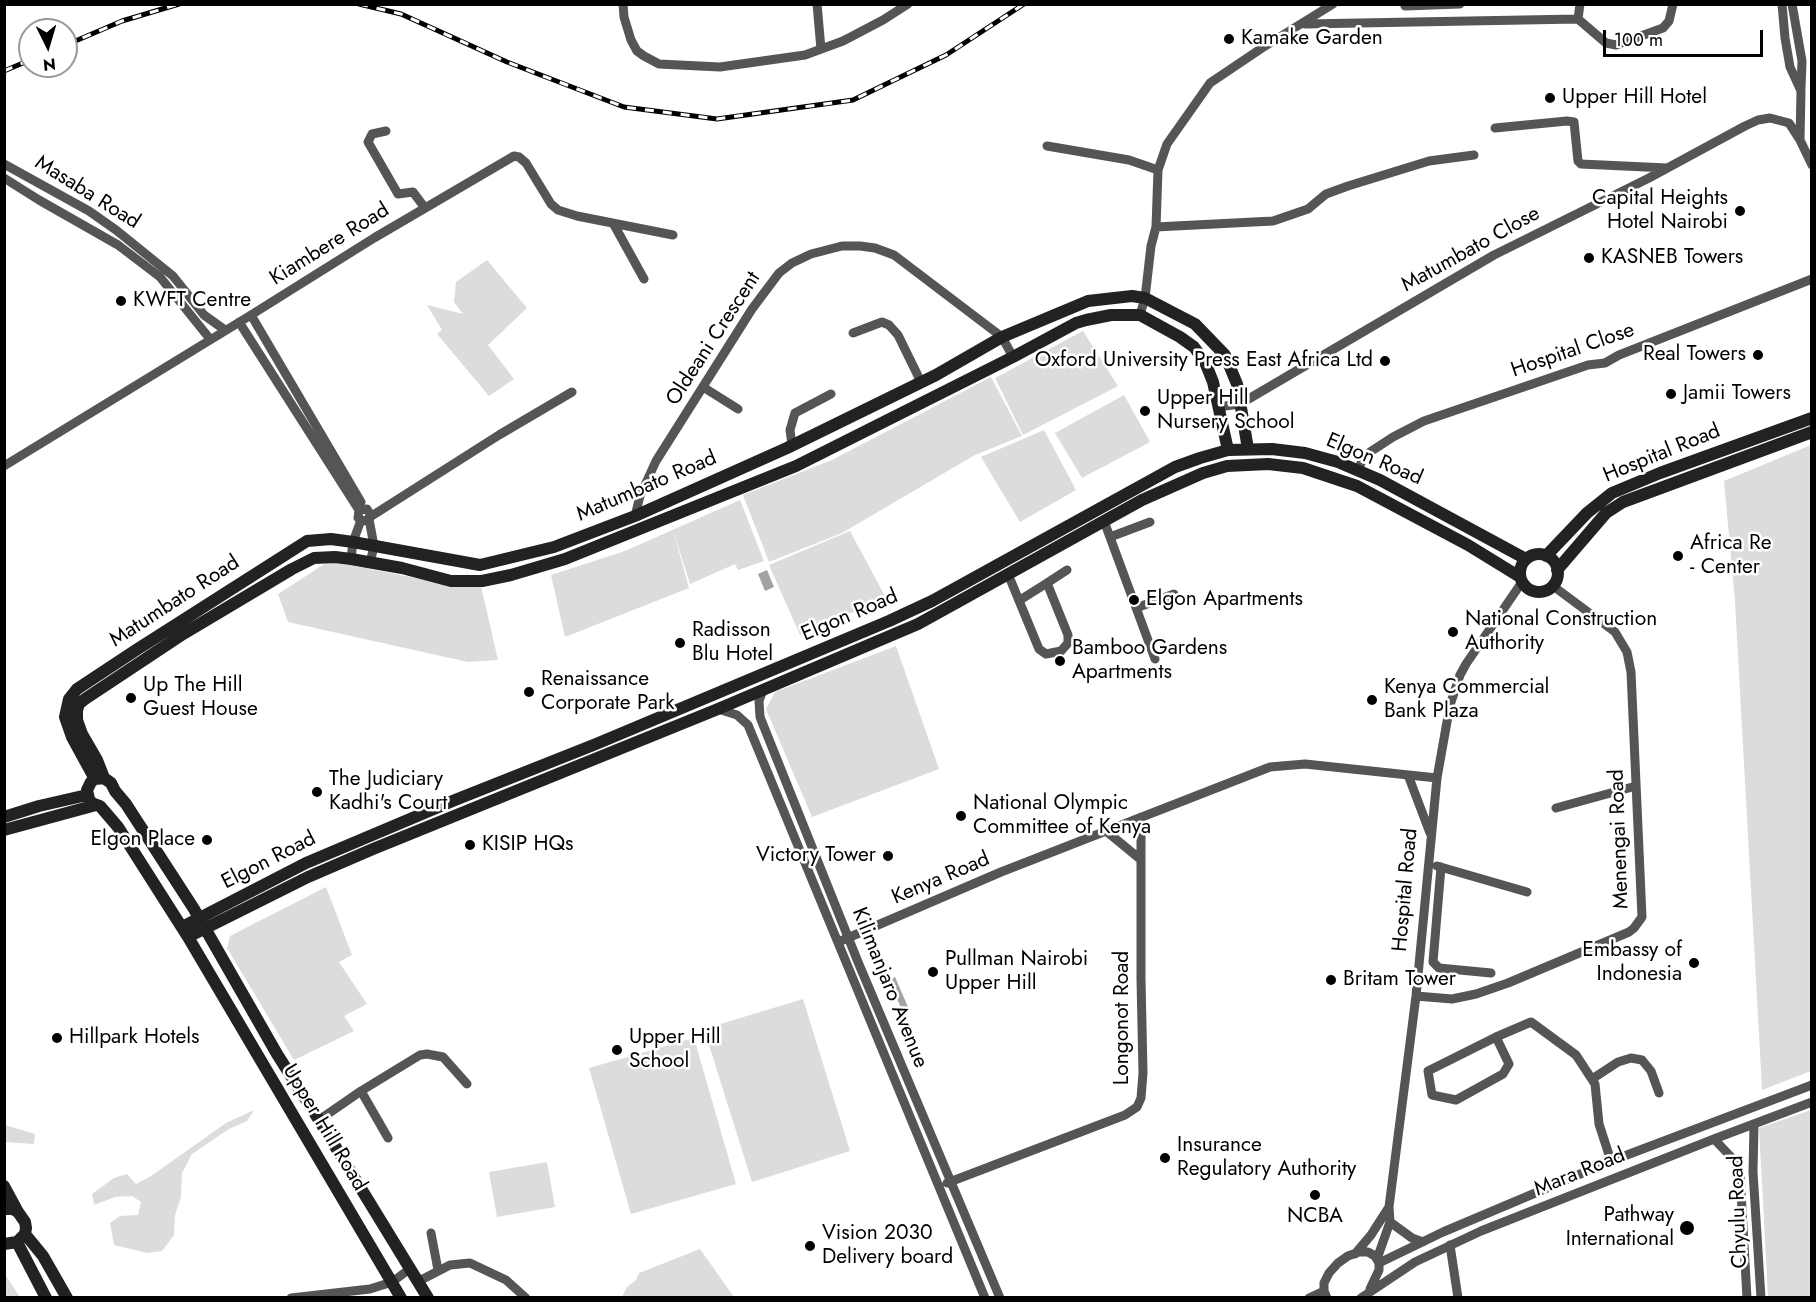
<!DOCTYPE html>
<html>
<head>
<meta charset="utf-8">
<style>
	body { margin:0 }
	#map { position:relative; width:1816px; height:1302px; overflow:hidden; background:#fff; font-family:Jost,sans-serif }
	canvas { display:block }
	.frame { position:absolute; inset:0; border:6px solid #000; pointer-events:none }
	.north { position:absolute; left:18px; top:18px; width:60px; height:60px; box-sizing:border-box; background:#fff; border:2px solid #999; border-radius:50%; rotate:175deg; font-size:16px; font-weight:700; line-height:24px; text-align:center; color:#000 }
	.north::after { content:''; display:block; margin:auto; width:21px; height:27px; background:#000; clip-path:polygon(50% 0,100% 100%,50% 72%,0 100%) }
	.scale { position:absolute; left:1603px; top:30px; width:160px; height:27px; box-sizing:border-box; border:3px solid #000; border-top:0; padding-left:8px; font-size:18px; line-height:21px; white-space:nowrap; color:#000; -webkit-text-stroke:4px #fff; paint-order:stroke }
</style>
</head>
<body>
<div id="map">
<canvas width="1816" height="1302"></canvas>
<div class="frame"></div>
<div class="north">N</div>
<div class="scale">100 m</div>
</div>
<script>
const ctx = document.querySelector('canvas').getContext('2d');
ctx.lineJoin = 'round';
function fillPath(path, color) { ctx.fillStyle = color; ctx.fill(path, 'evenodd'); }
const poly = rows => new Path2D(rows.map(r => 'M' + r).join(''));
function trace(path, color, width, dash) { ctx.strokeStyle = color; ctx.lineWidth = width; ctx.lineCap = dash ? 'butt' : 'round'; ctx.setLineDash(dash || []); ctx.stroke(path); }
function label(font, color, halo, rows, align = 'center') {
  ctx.font = font + ' Jost,sans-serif'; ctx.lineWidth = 5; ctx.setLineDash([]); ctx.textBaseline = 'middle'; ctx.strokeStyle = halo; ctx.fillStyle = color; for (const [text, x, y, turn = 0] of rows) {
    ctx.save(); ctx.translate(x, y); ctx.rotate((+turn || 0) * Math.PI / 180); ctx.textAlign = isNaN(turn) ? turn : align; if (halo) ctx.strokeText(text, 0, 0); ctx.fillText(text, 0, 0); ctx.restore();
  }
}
fillPath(poly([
	[487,260,527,308,488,345,514,379,489,396,437,334,442,330,427,305,463,314,454,302,456,282],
	[1083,331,1118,386,1023,435,995,378],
	[991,377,1022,436,975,455,842,533,769,562,743,495,832,460],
	[1124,395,1150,442,1082,478,1055,433],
	[1044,430,1076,490,1020,522,981,457],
	[1811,445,1811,1071,1762,1090,1735,601,1724,481],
	[740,500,764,561,738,570,735,564,690,584,673,530,689,588,565,637,551,575,625,551],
	[850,531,886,598,800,635,769,565],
	[329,561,436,582,481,586,498,660,468,662,288,622,278,594],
	[896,646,939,769,812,817,766,709,775,692],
	[326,887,352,955,339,962,367,1004,344,1016,354,1031,294,1060,227,948,230,936],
	[803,999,850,1151,752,1182,704,1029],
	[694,1038,736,1184,631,1214,589,1068],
	[254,1110,247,1121,229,1129,192,1154,182,1173,181,1197,175,1215,174,1235,162,1251,147,1253,114,1245,110,1223,120,1216,138,1215,141,1202,132,1196,115,1197,94,1205,92,1194,114,1178,127,1174,136,1184,151,1176,226,1123],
	[1811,1110,1811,1297,1768,1297,1759,1128],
	[5,1125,35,1134,34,1144,5,1142],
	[547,1162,555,1207,497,1217,489,1172],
	[700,1249,734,1297,622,1297,627,1287,636,1280,639,1273],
	[4,1273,20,1297,5,1297]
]), '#dcdcdc');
fillPath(poly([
	[767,570,774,587,765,591,758,574],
	[895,977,908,1007,902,1010,889,980]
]), '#a3a3a3');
trace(poly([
	[623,4,624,17,631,40,637,51,644,56,659,64,720,67,805,55,843,41,883,20,908,4],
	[817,4,821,49],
	[1782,4,1785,38,1790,67,1801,91,1800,140],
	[1792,4,1802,61,1801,88],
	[1405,6,1460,4],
	[1578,19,1606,43,1616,45,1663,28,1669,21,1673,4],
	[1578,19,1580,4],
	[1305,24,1578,19],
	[1495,128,1567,121,1574,122,1578,161,1581,164,1667,168],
	[386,131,372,134,368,142,398,194,413,192,425,208],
	[1047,146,1129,160,1158,170],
	[4,164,89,211,116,230,173,276,204,315,225,330],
	[4,178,39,200,118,245,160,277,210,339],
	[613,223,644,279],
	[1156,227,1273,221,1308,209,1326,194,1348,186,1429,161,1474,155],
	[251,315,361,502],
	[1140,315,1145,298,1151,246,1156,227,1158,170,1167,144,1210,83,1262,48,1333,4],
	[239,322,359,510,358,518,363,521,369,519],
	[853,333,882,322,889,325,898,335,921,382],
	[703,387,738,409],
	[1218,407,1240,404,1494,255,1649,178,1745,126,1758,120,1770,118,1789,123,1800,140,1812,165],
	[792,445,790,430,795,413,831,394],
	[4,466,251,315,374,238,514,156,519,157,526,163,551,204,558,210,577,216,673,235],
	[1358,470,1362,461,1370,452,1393,437,1424,421,1588,365,1605,363,1619,355,1812,279],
	[359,510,367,509,370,514,369,519,374,546,370,563],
	[635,516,640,496,656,461,752,309,779,273,792,263,811,254,842,246,860,246,875,248,894,255,1002,337,1013,357],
	[370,517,499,435,572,392],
	[1104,521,1155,659],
	[1110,537,1150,522],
	[351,559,353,542,361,520],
	[1008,574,1039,649,1046,654,1061,651,1068,643,1068,635,1047,583,1020,600],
	[1047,583,1067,570],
	[1136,608,1174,594],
	[763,690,759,701,760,717,858,962,1000,1298],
	[718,709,737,715,748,725,985,1298],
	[1408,775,1430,833],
	[1556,808,1636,786],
	[1106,831,1140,859],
	[1437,866,1527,892],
	[1441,867,1433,962,1439,968,1491,973],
	[843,940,1001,872,1270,767,1305,764,1437,778],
	[1416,996,1452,999,1476,994,1508,983,1629,932,1634,928,1642,917,1631,672,1627,652,1615,632,1553,586],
	[1496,1037,1428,1071,1432,1095,1456,1100,1503,1074,1509,1064,1496,1037,1531,1022,1576,1055,1595,1084,1599,1124,1611,1161],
	[1592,1079,1618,1062,1631,1058,1642,1060,1651,1071,1659,1093],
	[361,1091,388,1138],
	[319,1120,361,1091,420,1055,427,1054,443,1057,467,1084],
	[1754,1125,1753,1172,1761,1298],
	[1714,1139,1734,1160,1740,1174,1747,1298],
	[947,1183,1125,1115,1137,1107,1141,1098,1143,1073,1141,979,1141,817],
	[1390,1222,1412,1238,1423,1242],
	[431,1233,438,1270],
	[1450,1245,1458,1298],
	[1355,1254,1371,1235,1389,1207],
	[1377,1259,1390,1222,1389,1207,1416,996,1437,778,1450,705,1460,675,1466,664,1522,582],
	[1379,1263,1443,1232,1611,1161,1812,1085],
	[419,1281,450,1265,470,1263,506,1280,526,1298],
	[291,1298,370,1289,392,1282,411,1268],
	[1309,1298,1324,1291],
	[1327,1298,1324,1291,1324,1283,1329,1273,1338,1263,1348,1256,1359,1252,1368,1252,1375,1256,1379,1263,1379,1270,1370,1289],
	[1361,1298,1415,1262,1481,1231,1714,1139,1812,1102]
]), '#555', 9);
trace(poly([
	'1520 573a19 19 0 1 1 38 0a19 19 0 1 1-38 0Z',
	[1546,556,1587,513,1612,493,1660,473,1812,418],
	[1557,570,1606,513,1623,502,1812,432],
	[104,778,97,760,82,734,77,720,77,710,79,704,85,699,183,634,292,569,314,558,335,557,351,559,402,568,451,581,482,581,511,575,565,559,796,466,1013,357,1076,323,1086,320,1111,315,1140,315,1180,337,1194,347,1205,362,1213,382,1228,450],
	[95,779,72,737,65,717,69,699,77,689,136,650,307,541,331,539,353,542,480,565,554,547,635,516,787,448,936,375,1002,337,1088,301,1132,296,1145,298,1195,324,1225,355,1237,384,1248,449],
	[4,817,39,806,87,795],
	[4,830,96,805],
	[182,927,306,863,455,800,596,744,889,621,932,601,1175,467,1200,458,1228,450,1272,449,1305,453,1338,462,1380,480,1526,559],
	[188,937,308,877,373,849,718,709,918,624,1142,500,1203,473,1227,466,1268,464,1303,468,1357,486,1468,545,1520,577],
	[4,1186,18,1212],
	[4,1209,13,1209,18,1212,25,1222,26,1228,25,1234,17,1242,4,1244],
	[25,1234,43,1256,67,1298],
	[17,1242,46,1298],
	[401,1298,188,937,118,827,100,806,92,803,89,799,87,790,91,782,95,779,104,778,111,783,115,791,126,804,194,909,277,1054,319,1120,428,1298]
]), '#222', 12);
const rail = poly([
	[359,4,401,14,507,62,624,107,717,119,853,100,946,55,1024,4],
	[66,45,122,21,179,4],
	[4,71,30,60]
]);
trace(rail, '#000', 5);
trace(rail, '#fff', 3, [9]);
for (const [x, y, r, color] of [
	[1229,39,6,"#000"],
	[1550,98,6,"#000"],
	[1740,211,6,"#000"],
	[1589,258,6,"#000"],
	[121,301,6,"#000"],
	[1758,355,6,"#000"],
	[1385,361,6,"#000"],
	[1671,394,6,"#000"],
	[1145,411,6,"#000"],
	[1678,556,6,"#000"],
	[1134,600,6,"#000"],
	[1453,632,6,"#000"],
	[680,643,6,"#000"],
	[1060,661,6,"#000"],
	[529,692,6,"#000"],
	[131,698,6,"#000"],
	[1372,700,6,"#000"],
	[317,792,6,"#000"],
	[961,816,6,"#000"],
	[207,840,6,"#000"],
	[470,845,6,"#000"],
	[888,856,6,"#000"],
	[1694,963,6,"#000"],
	[933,972,6,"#000"],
	[1331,980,6,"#000"],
	[57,1038,6,"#000"],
	[617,1050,6,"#000"],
	[1165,1158,6,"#000"],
	[1315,1195,6,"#000"],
	[1687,1228,8,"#000"],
	[810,1246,6,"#000"]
]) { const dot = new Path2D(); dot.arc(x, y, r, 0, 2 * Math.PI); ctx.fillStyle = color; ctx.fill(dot); trace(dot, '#fff', 2); }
label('21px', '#000', '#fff', [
	["Kamake Garden",1241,39],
	["Upper Hill Hotel",1562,98],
	["Capital Heights",1728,199,"right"],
	["Hotel Nairobi",1728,223,"right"],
	["KASNEB Towers",1601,258],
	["KWFT Centre",133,301],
	["Real Towers",1746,355,"right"],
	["Oxford University Press East Africa Ltd",1373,361,"right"],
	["Jamii Towers",1683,394],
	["Upper Hill",1157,399],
	["Nursery School",1157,423],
	["Africa Re",1690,544],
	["- Center",1690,568],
	["Elgon Apartments",1146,600],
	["National Construction",1465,620],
	["Authority",1465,644],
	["Radisson",692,631],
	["Blu Hotel",692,655],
	["Bamboo Gardens",1072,649],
	["Apartments",1072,673],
	["Renaissance",541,680],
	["Corporate Park",541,704],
	["Up The Hill",143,686],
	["Guest House",143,710],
	["Kenya Commercial",1384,688],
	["Bank Plaza",1384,712],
	["The Judiciary",329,780],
	["Kadhi's Court",329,804],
	["National Olympic",973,804],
	["Committee of Kenya",973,828],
	["Elgon Place",195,840,"right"],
	["KISIP HQs",482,845],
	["Victory Tower",876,856,"right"],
	["Embassy of",1682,951,"right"],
	["Indonesia",1682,975,"right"],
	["Pullman Nairobi",945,960],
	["Upper Hill",945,984],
	["Britam Tower",1343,980],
	["Hillpark Hotels",69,1038],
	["Upper Hill",629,1038],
	["School",629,1062],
	["Insurance",1177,1146],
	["Regulatory Authority",1177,1170],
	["Pathway",1674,1216,"right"],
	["International",1674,1240,"right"],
	["NCBA",1315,1217,"center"],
	["Vision 2030",822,1234],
	["Delivery board",822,1258]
], 'left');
label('21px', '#000', '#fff', [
	["Masaba Road",87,193,32],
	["Kiambere Road",330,245,-32],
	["Matumbato Close",1471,250,-29],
	["Oldeani Crescent",714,339,-57],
	["Hospital Close",1573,351,-19],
	["Hospital Road",1662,454,-22],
	["Elgon Road",1374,460,23],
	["Matumbato Road",647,487,-23],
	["Matumbato Road",175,602,-33],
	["Elgon Road",850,616,-23],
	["Menengai Road",1620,839,-92],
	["Elgon Road",269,861,-27],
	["Kenya Road",941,879,-23],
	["Hospital Road",1406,890,-85],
	["Kilimanjaro Avenue",889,988,68],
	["Longonot Road",1123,1018,-90],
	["Upper Hill Road",324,1128,59],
	["Mara Road",1580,1173,-22],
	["Chyulu Road",1739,1212,-92]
]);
</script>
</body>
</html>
